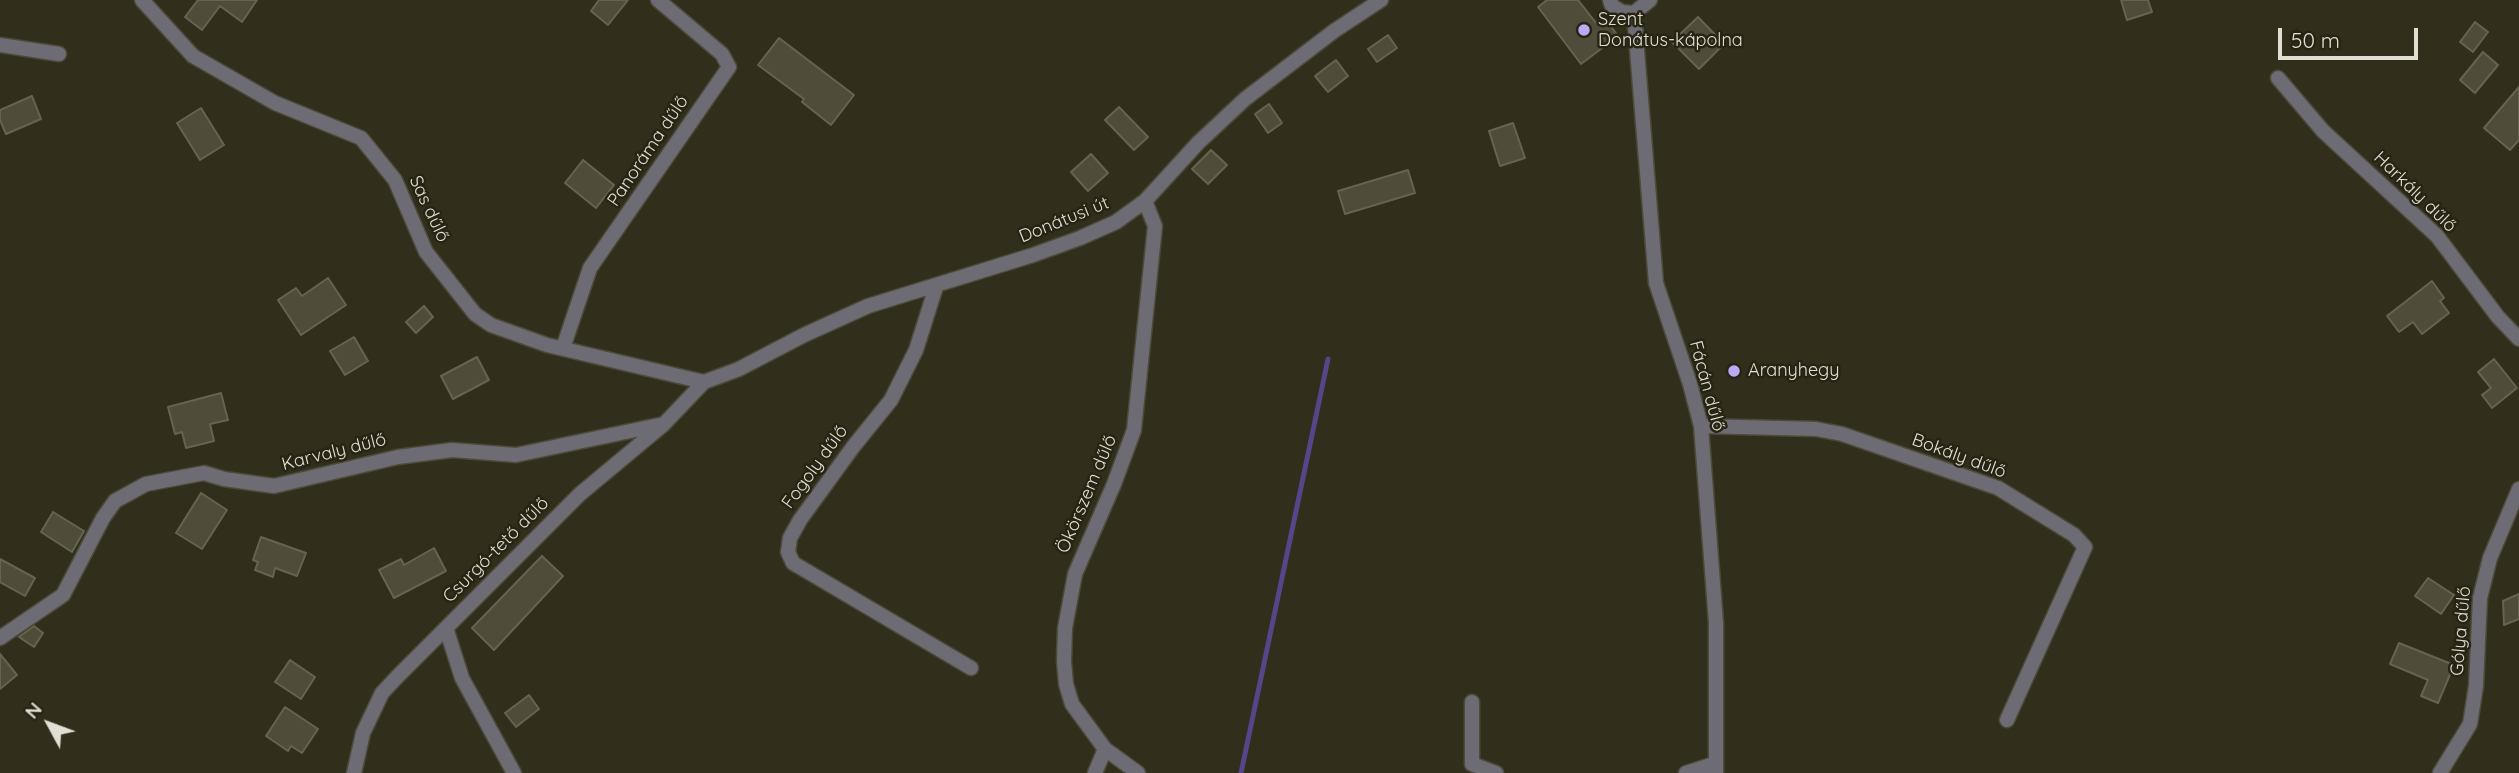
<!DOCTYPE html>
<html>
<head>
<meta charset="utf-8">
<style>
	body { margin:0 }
	#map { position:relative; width:2519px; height:773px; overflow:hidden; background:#312e1c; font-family:Quicksand,sans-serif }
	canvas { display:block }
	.north { position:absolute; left:14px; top:689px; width:70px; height:70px; -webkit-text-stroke:5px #272413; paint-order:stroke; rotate:311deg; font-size:19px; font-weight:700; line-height:28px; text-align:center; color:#e0dfd4 }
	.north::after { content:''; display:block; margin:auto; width:24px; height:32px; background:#e0dfd4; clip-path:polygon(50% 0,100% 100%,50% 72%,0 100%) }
	.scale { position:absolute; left:2278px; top:28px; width:140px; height:32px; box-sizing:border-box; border:4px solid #e0dfd4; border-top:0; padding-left:9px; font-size:21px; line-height:24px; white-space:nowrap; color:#e0dfd4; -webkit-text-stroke:5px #272413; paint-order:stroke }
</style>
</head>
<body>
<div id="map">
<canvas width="2519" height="773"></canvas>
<div class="north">N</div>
<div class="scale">50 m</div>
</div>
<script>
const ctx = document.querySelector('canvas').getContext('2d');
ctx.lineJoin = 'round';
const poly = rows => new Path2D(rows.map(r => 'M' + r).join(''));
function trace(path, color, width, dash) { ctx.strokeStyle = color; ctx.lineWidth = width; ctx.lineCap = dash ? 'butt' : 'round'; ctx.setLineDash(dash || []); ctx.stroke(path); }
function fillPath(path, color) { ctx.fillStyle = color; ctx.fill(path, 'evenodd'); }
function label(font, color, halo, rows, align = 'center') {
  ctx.font = font + ' Quicksand,sans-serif'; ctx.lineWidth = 5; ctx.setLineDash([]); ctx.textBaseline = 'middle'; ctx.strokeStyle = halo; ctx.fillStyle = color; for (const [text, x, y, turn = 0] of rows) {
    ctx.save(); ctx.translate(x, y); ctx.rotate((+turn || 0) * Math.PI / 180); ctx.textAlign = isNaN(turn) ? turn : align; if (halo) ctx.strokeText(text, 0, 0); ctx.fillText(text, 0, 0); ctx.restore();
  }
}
trace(poly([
	[1241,773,1328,359]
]), '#564588', 5);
const building = poly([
	[198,0,257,0,242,22,220,6,202,30,185,17,198,0],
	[599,0,628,0,608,25,591,11,599,0],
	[1547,0,1578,0,1596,23,1604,17,1618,36,1581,64,1538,7,1547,0],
	[2121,0,2148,0,2152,12,2127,20,2121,0],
	[1698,17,1724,44,1699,69,1672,42,1698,17],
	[2475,22,2488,32,2473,52,2460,42,2475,22],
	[1388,35,1397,48,1377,62,1368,49,1388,35],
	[779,38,854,95,831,125,802,102,804,99,758,65,779,38],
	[2483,52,2498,65,2475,93,2460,80,2483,52],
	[1336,60,1348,76,1328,92,1315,76,1336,60],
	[2519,87,2519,140,2510,150,2484,128,2519,87],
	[32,96,41,119,6,134,0,120,0,110,32,96],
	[1269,104,1282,123,1268,133,1255,114,1269,104],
	[1119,107,1148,137,1134,150,1105,120,1119,107],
	[201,108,224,145,200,160,177,123,201,108],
	[1513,123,1525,158,1500,166,1489,131,1513,123],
	[1211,150,1227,165,1208,184,1192,169,1211,150],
	[1091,154,1108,173,1088,191,1071,172,1091,154],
	[583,160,614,185,596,208,565,183,583,160],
	[1408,170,1415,193,1345,214,1338,191,1408,170],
	[328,278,346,305,301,335,278,300,296,288,302,296,328,278],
	[2432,281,2444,298,2440,301,2449,313,2422,334,2413,322,2399,332,2387,316,2432,281],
	[424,306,433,317,416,333,406,322,424,306],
	[354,337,368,361,345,375,330,351,354,337],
	[477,357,489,380,453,399,441,376,477,357],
	[2494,359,2517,388,2492,408,2482,395,2491,388,2478,372,2494,359],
	[221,393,228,420,210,424,214,441,186,448,182,432,175,434,168,407,221,393],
	[201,493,227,510,202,549,176,533,201,493],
	[53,512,84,531,72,552,41,532,53,512],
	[261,537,306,553,297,576,275,568,273,577,255,570,258,562,253,560,261,537],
	[434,548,446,571,394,598,379,570,401,559,404,565,434,548],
	[542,556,563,576,494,650,472,628,542,556],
	[0,559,35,578,25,596,0,582,0,559],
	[2428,578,2454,595,2441,614,2415,596,2428,578],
	[2519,594,2519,619,2504,625,2503,601,2519,594],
	[34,626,43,633,34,647,19,637,34,626],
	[2399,643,2454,665,2438,703,2421,696,2428,680,2390,664,2399,643],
	[0,654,17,675,0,689,0,654],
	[290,660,315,677,301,699,275,682,290,660],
	[529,695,539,709,516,727,505,713,529,695],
	[285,707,318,729,302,753,291,746,288,751,266,736,285,707]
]);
fillPath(building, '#4f4d3a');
trace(building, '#666350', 2);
const street = poly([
	[142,0,193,56,275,103,361,138,395,180,426,252,475,314,491,325,547,345,704,382],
	[1610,0,1612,6,1622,12,1634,13,1650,0],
	[1634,13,1656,283,1690,384,1701,426,1716,623,1716,773],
	[0,45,59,54],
	[2278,78,2323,131,2437,236,2498,317,2519,339],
	[936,287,916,350,891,400,853,447,800,520,790,538,788,552,793,563,971,668],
	[563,348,590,268,729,67,722,54,658,0],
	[1701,426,1816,429,1842,434,1998,488,2074,535,2085,547,2007,720],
	[446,628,462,678,514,773],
	[0,638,63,595,103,518,115,501,146,484,204,473,224,479,274,486,398,457,452,450,516,455,659,425],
	[1472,702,1472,764,1496,773],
	[354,773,363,733,382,693,397,677,580,494,664,424,704,382,739,369,804,335,868,306,1033,255,1080,238,1116,222,1145,201,1198,143,1245,99,1334,31,1381,0],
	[1095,773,1105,749],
	[1138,773,1105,749,1072,704,1066,684,1064,661,1065,628,1075,574,1114,484,1134,430,1155,226,1145,201],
	[1686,773,1714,764],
	[2440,773,2470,724,2476,686,2480,598,2490,558,2519,489]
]);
trace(street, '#4d4a39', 17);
trace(street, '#6d6b74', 14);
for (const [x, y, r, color] of [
	[1584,30,7,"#baaaf6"],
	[1734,371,7,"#baaaf6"]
]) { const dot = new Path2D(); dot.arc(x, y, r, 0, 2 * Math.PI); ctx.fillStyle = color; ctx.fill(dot); trace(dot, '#272413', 2.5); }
label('18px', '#e0dfd4', '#272413', [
	["Szent",1598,20],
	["Donátus-kápolna",1598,41],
	["Aranyhegy",1748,371]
], 'left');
label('18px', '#e0dfd4', '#272413', [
	["Panoráma dűlő",648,151,-56],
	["Harkály dűlő",2415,192,44],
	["Sas dűlő",429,209,65],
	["Donátusi út",1064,220,-22],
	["Fácán dűlő",1707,386,75],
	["Karvaly dűlő",334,452,-14],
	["Bokály dűlő",1959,456,20],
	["Fogoly dűlő",815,467,-54],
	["Ökörszem dűlő",1087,494,-67],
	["Csurgó-tető dűlő",496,550,-45],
	["Gólya dűlő",2461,631,-85]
]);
</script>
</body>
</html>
